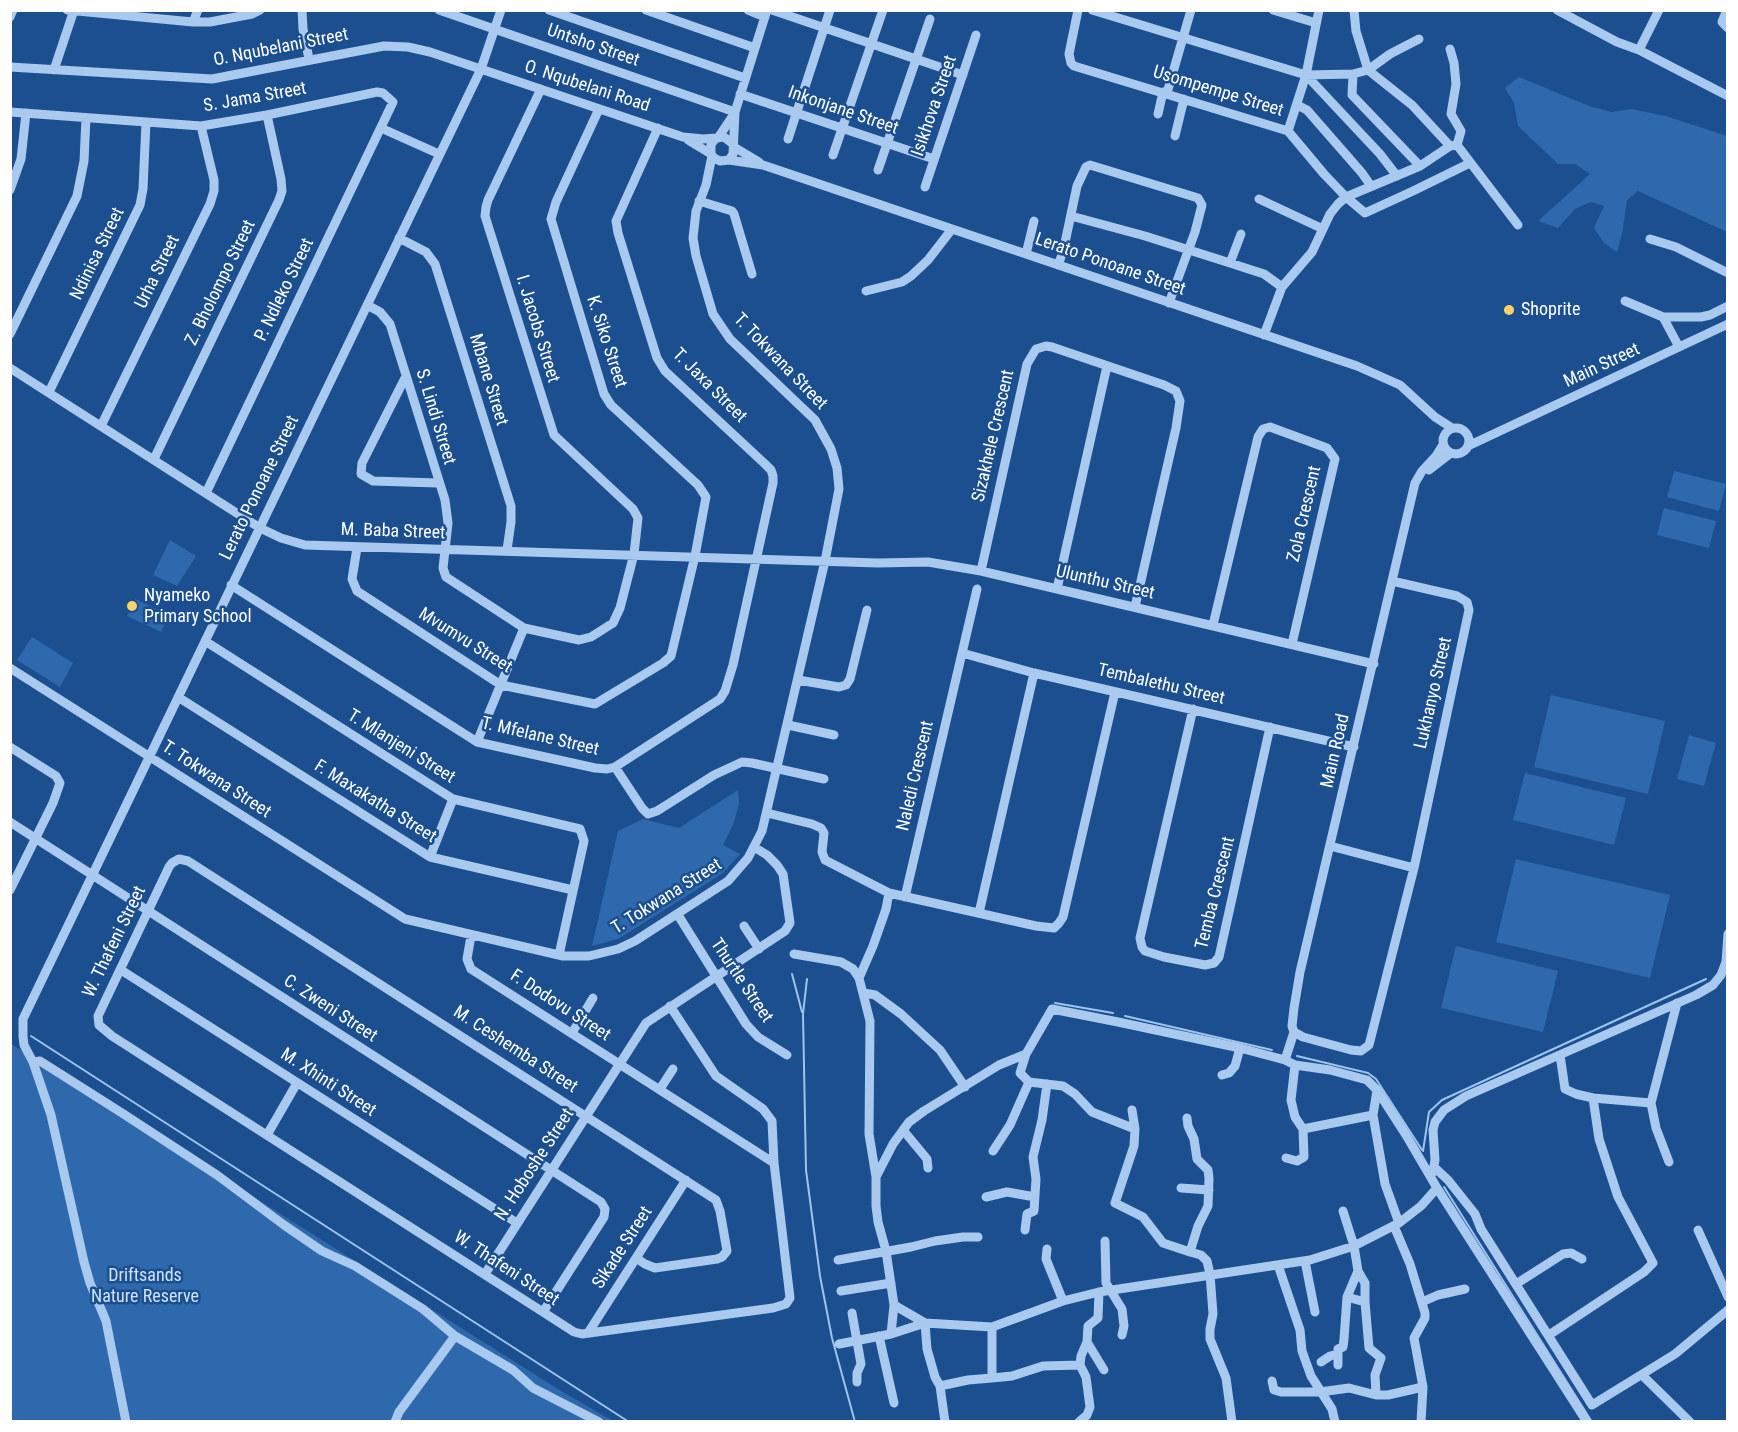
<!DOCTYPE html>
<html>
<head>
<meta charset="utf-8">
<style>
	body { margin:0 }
	#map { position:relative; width:1738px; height:1432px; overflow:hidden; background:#1b4f8f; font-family:"Roboto Condensed",sans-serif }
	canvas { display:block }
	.frame { position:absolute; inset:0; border:12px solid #fff; pointer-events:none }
</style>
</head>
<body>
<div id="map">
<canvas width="1738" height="1432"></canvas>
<div class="frame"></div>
</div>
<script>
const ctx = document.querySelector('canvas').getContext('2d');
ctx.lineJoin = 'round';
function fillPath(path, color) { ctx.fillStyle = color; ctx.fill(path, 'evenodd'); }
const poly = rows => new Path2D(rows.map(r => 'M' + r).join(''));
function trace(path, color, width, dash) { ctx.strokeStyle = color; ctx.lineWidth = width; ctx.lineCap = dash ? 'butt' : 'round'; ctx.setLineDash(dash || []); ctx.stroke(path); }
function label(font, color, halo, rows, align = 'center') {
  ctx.font = font + ' "Roboto Condensed",sans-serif'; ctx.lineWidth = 5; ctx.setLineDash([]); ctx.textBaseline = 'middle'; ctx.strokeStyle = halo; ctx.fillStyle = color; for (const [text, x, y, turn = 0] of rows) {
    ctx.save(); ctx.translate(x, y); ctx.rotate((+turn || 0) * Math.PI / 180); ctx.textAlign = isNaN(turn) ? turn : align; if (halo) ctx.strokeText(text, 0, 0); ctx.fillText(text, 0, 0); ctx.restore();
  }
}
fillPath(poly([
	[1519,77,1589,106,1611,112,1631,109,1666,116,1727,136,1727,232,1638,191,1627,200,1622,234,1617,252,1604,243,1594,228,1604,206,1591,202,1575,209,1558,228,1538,221,1590,174,1575,164,1558,164,1518,126,1514,103,1505,88],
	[1674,471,1726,484,1719,511,1667,497],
	[1664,508,1716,521,1709,548,1657,535],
	[170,540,196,556,177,586,153,575],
	[135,599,169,615,161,632,127,616],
	[32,637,73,663,60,687,17,660],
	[1551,695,1665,721,1648,794,1534,767],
	[1689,735,1716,743,1704,786,1677,779],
	[1525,773,1626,798,1614,845,1513,820],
	[738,790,739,804,733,825,723,845,740,854,723,873,618,939,592,946,618,831,643,819,679,828],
	[1516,859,1670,895,1650,978,1496,942],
	[1456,946,1558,971,1543,1032,1441,1008],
	[10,1043,561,1391,613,1421,11,1421]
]), '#2e69ad');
trace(poly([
	[792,974,802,1012],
	[807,979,803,1014,806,1170,820,1276,832,1338,855,1422],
	[1055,1003,1113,1013],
	[1125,1016,1272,1050],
	[31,1036,629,1422],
	[1297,1056,1368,1073,1376,1079,1422,1150],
	[1423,1151,1429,1112,1442,1100,1706,979],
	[1444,1187,1592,1422]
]), '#9cc4f0', 2);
trace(poly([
	[67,10,193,22,210,22,252,14,260,10],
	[302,10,303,29,309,59],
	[439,10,735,112],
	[501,10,481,69,23,1019,23,1036,24,1045,33,1062,40,1061,122,1113,217,1175,284,1225,322,1251,355,1266,423,1309,455,1336,513,1370,533,1388,599,1422],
	[549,10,745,78],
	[646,10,755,48],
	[748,10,765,17],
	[772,10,963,75],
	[1078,10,1069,54,1071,63,1074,66,1288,131],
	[1092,10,1306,75,1353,74,1368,70,1356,31,1354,10],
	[1273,10,1316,23],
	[1557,10,1617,42,1639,50,1728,96],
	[1727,10,1722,22,1728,28],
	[10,17,13,10],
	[193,22,198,10],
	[1419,39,1390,54,1368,70,1412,105,1450,146,1457,145,1518,225],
	[1450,49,1454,63,1456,84,1451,114,1461,131,1457,145],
	[1639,50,1659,10],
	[10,67,212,79,384,46,408,47,430,52,683,137,703,139,716,138],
	[54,70,74,10],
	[1353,74,1352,95,1420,166],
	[1306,75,1380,154,1397,176],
	[1167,93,1191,10],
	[740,94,934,159],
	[1297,105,1307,110,1362,173,1371,186],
	[10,112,201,126,267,115,377,92,383,93,393,102,206,493],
	[1158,114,1163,92],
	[381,128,439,154],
	[1288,131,1324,174,1346,197,1365,213,1413,191,1470,163],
	[1288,131,1306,75,1319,10],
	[1175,136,1184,99],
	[718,138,734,114],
	[788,139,830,10],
	[688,140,711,154],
	[733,144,724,137,716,138,711,144,711,154,714,158,720,161,729,160,733,154,735,112,767,10],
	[734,147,759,162],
	[833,155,883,10],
	[729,160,763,165,1357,366,1400,385,1435,417,1452,428],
	[878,170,930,19],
	[925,187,976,35],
	[10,190,21,159,26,113],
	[1259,199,1323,229],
	[699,201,732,211,734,214,752,274],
	[1071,216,1145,236,1230,263],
	[1241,234,1230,263,1264,274,1282,287],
	[399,238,426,252,435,264,511,506,511,522,507,550],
	[1650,239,1676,247,1728,273],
	[1026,254,1034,221],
	[1058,265,1063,252,1077,186,1086,167,1090,165,1198,198,1202,205,1195,232,1169,303],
	[866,291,902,282,911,276,928,260,952,229],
	[1625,301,1663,317,1701,317,1710,315,1728,306],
	[367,305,380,312,390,324,445,500,448,523,443,568,446,577,524,628,579,640,591,637,613,623,620,608,634,554,638,518,633,509,554,435,485,216,486,207,488,200,541,89],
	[1663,317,1679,347],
	[10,334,77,196,84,161,86,118],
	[1264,335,1282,287,1312,252,1330,214,1338,204,1346,197,1420,166,1450,146],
	[10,368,260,528,281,538,305,545,878,563,928,562,981,571,1374,664],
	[405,378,362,463,361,474,373,481,438,483],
	[49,392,140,205,143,189,146,122],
	[101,426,210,204,214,191,214,180,201,126],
	'1443 441a13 13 0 1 1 26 0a13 13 0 1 1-26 0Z',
	[1468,446,1728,324],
	[154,459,279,200,282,191,281,179,267,115],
	[1429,470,1451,453],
	[357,548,352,579,357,591,501,685,595,704,663,663,671,656,695,556,706,497,698,485,611,405,604,394,551,219,556,202,599,109],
	[981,571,1027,364,1036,349,1046,346,1052,347,1164,385,1176,391,1180,401,1176,428,1135,607],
	[231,585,477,742,595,768,607,769,615,767,720,699,725,691,733,665,773,483,773,476,771,470,765,464,665,371,657,358,618,233,616,221,658,128],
	[1057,589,1107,366],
	[1213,625,1258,437,1263,429,1270,427,1327,448,1335,459,1292,644],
	[205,641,453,799,580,829,584,841,559,955],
	[962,653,1034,673,1354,747],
	[10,668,405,919,563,956,589,956,618,949,635,941,728,881,748,858,762,831,825,561,839,489,837,468,831,449,815,420,730,339,713,314,696,256,693,238,696,211,706,185,712,156],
	[798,680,839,687,846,685,850,679,867,610],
	[178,697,430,857,573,890],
	[1193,709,1140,938,1142,947,1145,951,1164,957,1205,965,1214,963,1219,957,1270,727],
	[788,725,834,735],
	[477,742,524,628],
	[10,747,56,776,60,783,53,803,10,890],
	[615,767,642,808,648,814,657,811,714,775,742,762,752,763,824,779],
	[767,813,812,824,821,828,824,833,822,852,825,860,889,893],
	[10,822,601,1202,605,1209,604,1217,543,1312],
	[1330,846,1414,868],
	[430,857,453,799],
	[905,897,977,589],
	[979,913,1034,673],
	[678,915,746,1024,758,1037,787,1055],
	[744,926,759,949],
	[471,936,467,959,471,969,774,1163],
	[794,954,841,962,853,969,859,978,870,1021,869,1134,876,1177],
	[121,970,517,1223],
	[859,978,873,946,886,909,889,893,1036,926,1054,928,1059,923,1063,917,1115,692],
	[864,993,875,995,901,1014,940,1050,965,1087],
	[1294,1032,1303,1037,1351,1050,1361,1051,1369,1045,1414,868,1469,610,1467,602,1457,596,1392,581],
	[1294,1032,1292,1026,1294,1008,1300,972,1415,483,1422,471,1436,456,1443,445],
	[572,1033,593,998],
	[1026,1054,1020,1073,1029,1082,1063,1086,1075,1094,1092,1112,1135,1129,1134,1146,1115,1203,1143,1217,1163,1243,1190,1252],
	[1285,1060,1294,1032],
	[33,1062,51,1115,84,1262,90,1283,106,1321,126,1422],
	[1295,1065,1291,1100,1295,1117,1303,1129],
	[1222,1075,1229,1073,1235,1066,1240,1048],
	[660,1089,673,1069],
	[1593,1098,1651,1103],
	[1132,1110,1135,1129],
	[1373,1115,1377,1090],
	[1187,1118,1188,1126,1194,1139,1197,1159,1208,1170,1209,1178,1208,1206,1198,1226,1190,1252,1201,1255,1207,1261,1210,1274,1213,1314,1210,1329,1210,1339,1226,1378,1232,1422],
	[903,1130,927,1159,928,1168],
	[267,1135,297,1083],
	[993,1151,1010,1125,1029,1082],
	[1286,1158,1297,1161,1304,1157,1303,1129,1373,1115,1385,1184,1399,1223,1421,1206,1437,1188],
	[1669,1162,1656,1128,1651,1103,1677,1003],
	[1434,1167,1448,1180,1475,1214,1481,1229,1592,1405,1675,1354,1728,1310],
	[1433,1172,1435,1160,1433,1130,1435,1122,1444,1110,1466,1096,1696,995,1713,985,1721,975,1726,962,1728,934],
	[1181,1188,1209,1190],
	[986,1197,1007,1192,1035,1197],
	[1394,1226,1410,1264,1425,1313,1425,1318,1414,1338,1423,1387,1421,1422],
	[1025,1230,1027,1214,1034,1211,1036,1179,1033,1157,1042,1120,1047,1084],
	[1698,1230,1728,1297],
	[1105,1241,1106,1283,1122,1309,1124,1326,1122,1335],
	[1047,1249,1046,1259,1063,1301],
	[636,1258,645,1264,655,1268,717,1259,722,1257,727,1251,726,1245,720,1211,716,1200,188,861,179,859,172,863,169,867,98,1016,99,1025,112,1036,543,1312,574,1332,582,1334,773,1308,786,1304,790,1298,774,1163,772,1121,763,1109,716,1076,670,1006],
	[838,1260,911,1247,935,1241,963,1237,978,1237],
	[1305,1261,1315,1312],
	[1278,1265,1300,1330,1302,1351,1311,1376,1332,1409,1335,1422],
	[1358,1271,1365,1283,1365,1302],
	[485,1274,646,1023,785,931,790,923,783,874,777,865,767,855,754,847],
	[1516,1284,1563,1254,1571,1253,1582,1259],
	[841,1291,891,1283],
	[1099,1292,1098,1318,1088,1326,1087,1342,1104,1370],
	[1347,1297,1365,1302,1369,1348,1381,1358,1375,1375,1376,1395],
	[1422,1302,1438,1295,1465,1289],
	[852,1313,861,1364,857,1373,857,1382],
	[992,1327,992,1378,1012,1376,1043,1366,1080,1365],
	[588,1333,686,1180],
	[891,1334,894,1305],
	[1549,1335,1644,1272,1653,1263,1618,1197,1599,1139,1593,1098,1576,1094,1565,1089,1560,1055],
	[879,1336,894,1403],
	[839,1344,891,1334,925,1323,894,1305,886,1251,878,1222,876,1206,876,1177,893,1144,909,1122,924,1111,999,1065,1026,1054,1052,1009,1118,1022,1240,1048,1285,1060,1295,1065,1330,1070,1367,1080,1377,1090,1406,1135,1437,1188,1587,1422],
	[1321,1362,1330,1356,1338,1354],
	[1338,1365,1338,1349,1343,1347,1344,1339,1347,1297,1358,1271,1354,1246,1343,1211],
	[1642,1375,1690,1422],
	[1272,1381,1274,1390,1281,1392,1320,1392,1349,1388,1376,1395,1388,1395,1423,1387],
	[940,1386,968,1380,992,1378],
	[395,1422,399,1412,455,1336],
	[945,1422,940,1386,935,1377,927,1349,925,1323,992,1327,1063,1301,1099,1292,1310,1260,1354,1246,1399,1223],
	[1079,1422,1087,1415,1090,1407,1086,1377,1080,1365,1081,1356,1087,1342]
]), '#a9c9ee', 9);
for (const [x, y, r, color] of [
	[1509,310,6,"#ffd166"],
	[132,606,6,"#ffd166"]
]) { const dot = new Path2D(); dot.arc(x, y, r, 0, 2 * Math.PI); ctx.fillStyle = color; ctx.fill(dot); trace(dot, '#1b4f8f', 2); }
label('18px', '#fff', '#1b4f8f', [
	["Untsho Street",593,46,19],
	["O. Nqubelani Street",281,48,-11],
	["O. Nqubelani Road",587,87,18],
	["Usompempe Street",1218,92,17],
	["S. Jama Street",255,98,-10],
	["Isikhova Street",935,106,-71],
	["Inkonjane Street",843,111,19],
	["Ndinisa Street",98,254,-64],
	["Lerato Ponoane Street",1110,265,19],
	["Urha Street",158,272,-64],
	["Z. Bholompo Street",221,283,-64],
	["P. Ndleko Street",285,290,-64],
	["I. Jacobs Street",537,329,73],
	["K. Siko Street",606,342,72],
	["T. Tokwana Street",780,362,46],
	["Main Street",1602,366,-25],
	["Mbane Street",488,380,73],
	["T. Jaxa Street",709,386,45],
	["S. Lindi Street",435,417,73],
	["Sizakhele Crescent",994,436,-77],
	["Lerato Ponoane Street",260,488,-64],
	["Zola Crescent",1305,514,-77],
	["M. Baba Street",393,532,2],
	["Ulunthu Street",1105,583,13],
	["Mvumvu Street",465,641,32],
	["Tembalethu Street",1161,685,13],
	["Lukhanyo Street",1434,693,-77],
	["T. Mfelane Street",540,737,13],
	["T. Mlanjeni Street",401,747,32],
	["Main Road",1336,751,-77],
	["Naledi Crescent",916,776,-77],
	["T. Tokwana Street",216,780,33],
	["F. Maxakatha Street",375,802,32],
	["Temba Crescent",1216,893,-76],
	["T. Tokwana Street",667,897,-32],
	["W. Thafeni Street",115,942,-64],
	["Thurtle Street",741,981,56],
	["F. Dodovu Street",560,1006,33],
	["C. Zweni Street",330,1009,33],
	["M. Ceshemba Street",515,1050,33],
	["M. Xhinti Street",328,1083,33],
	["N. Hoboshe Street",535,1165,-57],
	["Sikade Street",623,1248,-57],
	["W. Thafeni Street",506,1269,33]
]);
label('18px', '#fff', '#1b4f8f', [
	["Shoprite",1521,310],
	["Nyameko",144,596],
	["Primary School",144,617]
], 'left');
label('18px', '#cfe3fa', '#1b4f8f', [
	["Driftsands",145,1276],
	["Nature Reserve",145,1297]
]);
</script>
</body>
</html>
